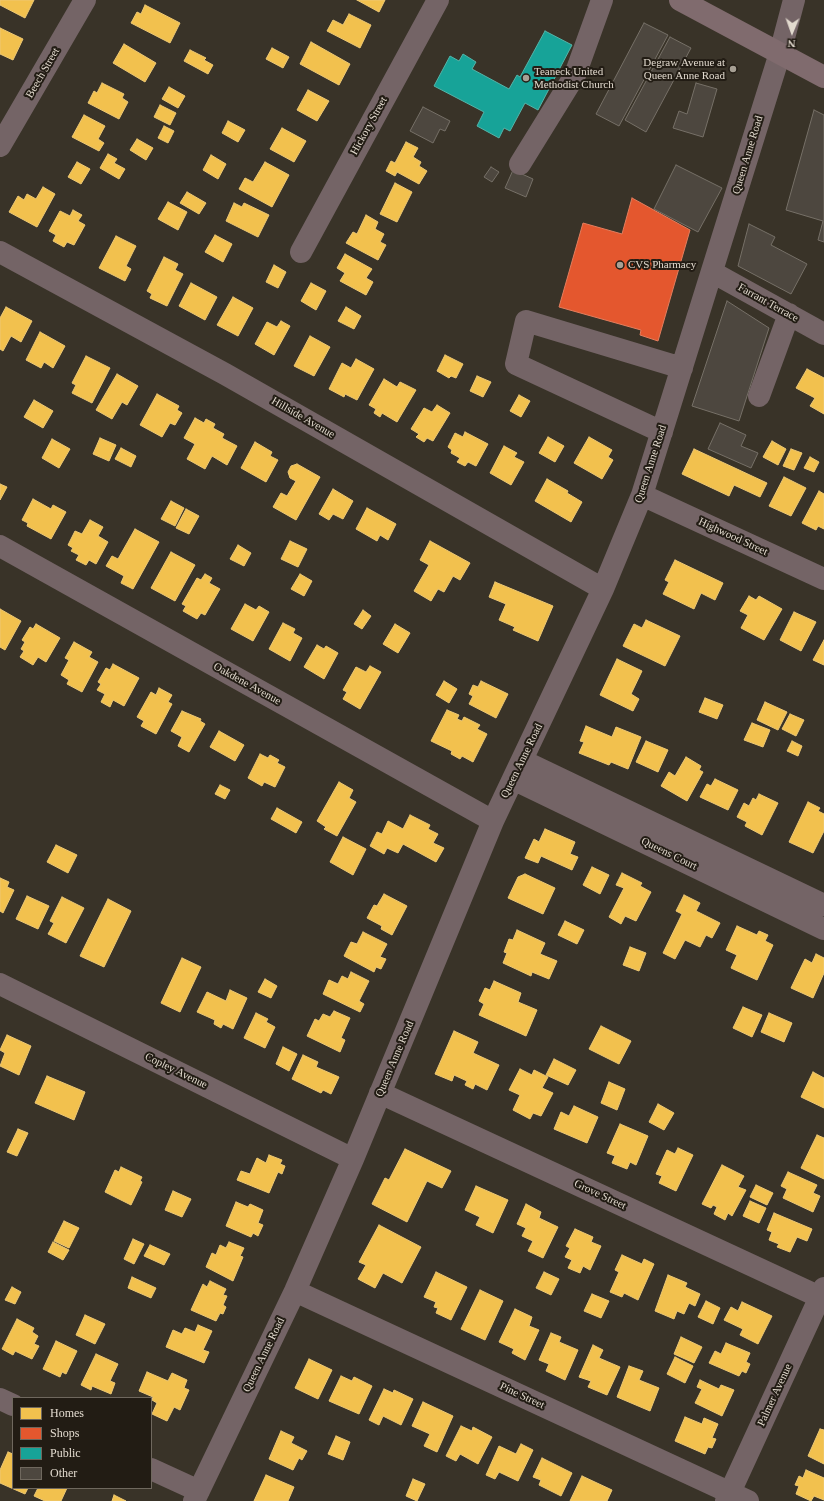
<!DOCTYPE html>
<html>
<head>
<meta charset="utf-8">
<style>
	body { margin:0 }
	#map { position:relative; width:824px; height:1501px; overflow:hidden; background:#393328; font-family:"Times New Roman",serif }
	canvas { display:block }
	.legend { position:absolute; left:12px; top:1397px; width:140px; height:92px; box-sizing:border-box; background:#221c14; border:1px solid #6f685e; margin:0; padding:5px 7px; list-style:none; font-size:12px; color:#e2dace }
	.legend li { display:flex; align-items:center; gap:8px; height:20px }
	.legend b { width:20px; border:1px solid #6f685e }
	.north { position:absolute; left:772px; top:12px; width:40px; height:40px; -webkit-text-stroke:3px #221c14; paint-order:stroke; rotate:182deg; font-size:11px; font-weight:700; line-height:16px; text-align:center; color:#e2dace }
	.north::after { content:''; display:block; margin:auto; width:14px; height:18px; background:#e2dace; clip-path:polygon(50% 0,100% 100%,50% 72%,0 100%) }
</style>
</head>
<body>
<div id="map">
<canvas width="824" height="1501"></canvas>
<ul class="legend">
<li><b style="height:11px;background:#f2c14e"></b>Homes</li>
<li><b style="height:11px;background:#e4572e"></b>Shops</li>
<li><b style="height:11px;background:#17a398"></b>Public</li>
<li><b style="height:11px;background:#4d473f"></b>Other</li>
</ul>
<div class="north">N</div>
</div>
<script>
const ctx = document.querySelector('canvas').getContext('2d');
ctx.lineJoin = 'round';
function fillPath(path, color) { ctx.fillStyle = color; ctx.fill(path, 'evenodd'); }
const poly = rows => new Path2D(rows.map(r => 'M' + r).join(''));
function trace(path, color, width, dash) { ctx.strokeStyle = color; ctx.lineWidth = width; ctx.lineCap = dash ? 'butt' : 'round'; ctx.setLineDash(dash || []); ctx.stroke(path); }
function label(font, color, halo, rows, align = 'center') {
  ctx.font = font + ' "Times New Roman",serif'; ctx.lineWidth = 4; ctx.setLineDash([]); ctx.textBaseline = 'middle'; ctx.strokeStyle = halo; ctx.fillStyle = color; for (const [text, x, y, turn = 0] of rows) {
    ctx.save(); ctx.translate(x, y); ctx.rotate((+turn || 0) * Math.PI / 180); ctx.textAlign = isNaN(turn) ? turn : align; if (halo) ctx.strokeText(text, 0, 0); ctx.fillText(text, 0, 0); ctx.restore();
  }
}
const homes = poly([
	[0,0,34,0,25,18,0,5,0,0],
	[357,0,385,0,379,12,357,0],
	[145,5,180,23,170,43,131,23,137,12,141,14,145,5],
	[349,14,371,25,360,48,327,31,333,20,343,25,349,14],
	[0,28,23,39,13,60,0,54,0,28],
	[311,42,350,64,339,85,300,64,311,42],
	[124,44,156,63,145,82,113,63,124,44],
	[272,48,289,57,283,68,266,59,272,48],
	[190,50,206,58,204,60,213,65,208,74,184,61,190,50],
	[102,83,124,94,122,98,128,102,119,119,88,103,94,91,97,93,102,83],
	[169,87,185,96,178,108,162,99,169,87],
	[308,90,329,101,317,121,297,110,308,90],
	[160,105,176,113,170,125,154,117,160,105],
	[84,115,105,126,98,139,104,143,99,151,72,137,84,115],
	[228,121,245,130,238,142,222,133,228,121],
	[164,126,174,131,168,143,158,138,164,126],
	[282,128,306,141,294,162,270,149,282,128],
	[137,139,153,148,146,160,130,150,137,139],
	[406,142,418,148,413,157,421,162,419,166,427,171,419,184,397,172,395,176,386,171,391,161,395,163,406,142],
	[108,154,117,159,114,163,125,169,119,179,100,168,108,154],
	[211,155,226,164,218,179,203,170,211,155],
	[77,162,90,169,81,184,68,177,77,162],
	[265,162,289,175,272,207,239,189,245,178,253,182,265,162],
	[395,183,412,192,397,222,380,214,395,183],
	[43,187,55,194,37,227,9,212,18,196,24,200,27,194,36,199,43,187],
	[187,192,206,203,199,214,180,203,187,192],
	[168,202,187,212,178,230,158,219,168,202],
	[234,203,242,207,244,203,269,215,258,237,226,221,234,203],
	[73,210,82,215,78,221,85,225,74,245,67,242,64,247,53,241,56,235,49,231,60,211,70,216,73,210],
	[366,215,378,222,375,229,384,234,380,242,386,245,378,260,346,243,353,232,357,234,366,215],
	[215,235,232,244,223,262,205,252,215,235],
	[116,236,136,246,126,266,131,269,125,281,99,268,116,236],
	[345,254,372,269,366,278,373,282,366,295,340,281,345,273,337,268,345,254],
	[164,257,178,264,175,270,183,274,167,306,150,298,152,294,147,291,164,257],
	[274,265,286,272,278,288,266,282,274,265],
	[191,283,217,297,205,320,179,306,191,283],
	[311,283,326,291,316,310,301,301,311,283],
	[233,297,253,308,238,336,217,325,233,297],
	[6,307,32,321,21,342,11,336,3,351,0,349,0,318,6,307],
	[346,307,361,316,354,329,338,321,346,307],
	[281,321,290,326,274,355,255,344,267,322,277,327,281,321],
	[40,332,65,346,53,368,44,362,41,368,26,360,40,332],
	[310,336,330,347,314,376,294,366,310,336],
	[445,355,463,364,456,378,451,376,449,378,437,371,445,355],
	[86,356,110,368,92,403,72,393,76,385,72,383,86,356],
	[356,359,374,369,357,400,345,394,344,397,329,389,342,363,351,368,356,359],
	[807,369,824,378,824,414,810,406,815,398,796,388,807,369],
	[117,374,138,386,127,405,122,402,112,419,96,410,117,374],
	[477,376,491,382,483,397,470,391,477,376],
	[384,379,397,387,400,382,416,390,397,422,382,413,380,417,374,413,376,409,369,405,384,379],
	[157,394,179,406,177,410,182,413,175,425,170,423,162,437,140,425,157,394],
	[519,395,530,401,521,417,510,411,519,395],
	[34,400,53,411,43,428,24,417,34,400],
	[437,405,450,413,433,441,427,438,424,442,416,437,419,434,411,429,424,408,432,412,437,405],
	[195,418,204,423,206,419,215,424,213,428,224,434,222,438,237,446,227,465,212,456,205,469,187,459,195,444,184,438,195,418],
	[465,432,488,444,476,466,468,462,465,466,457,462,460,458,451,453,452,450,448,447,455,433,463,437,465,432],
	[548,437,564,446,555,462,539,453,548,437],
	[589,437,612,450,608,457,613,460,602,479,574,463,589,437],
	[100,438,116,445,109,461,93,454,100,438],
	[52,439,70,449,59,468,42,458,52,439],
	[772,441,786,449,778,465,763,457,772,441],
	[255,442,272,452,270,456,278,460,266,482,241,468,255,442],
	[504,446,517,453,514,457,524,462,511,485,490,473,504,446],
	[121,448,136,456,131,467,115,459,121,448],
	[694,449,767,483,760,497,734,485,729,496,682,474,694,449],
	[791,449,802,453,794,470,783,466,791,449],
	[810,457,819,462,814,472,804,468,810,457],
	[297,464,320,477,296,520,273,507,281,493,287,496,296,481,290,478,288,472,291,466,297,464],
	[784,477,806,488,791,516,769,506,784,477],
	[547,479,568,491,567,493,582,502,571,522,535,501,547,479],
	[0,484,7,487,0,500,0,484],
	[333,489,353,501,343,519,333,514,329,520,319,514,333,489],
	[819,491,824,494,824,529,818,526,816,530,802,523,819,491],
	[33,499,51,509,53,505,66,512,51,539,27,526,28,523,22,520,33,499],
	[171,501,184,508,175,526,161,519,171,501],
	[367,508,396,524,388,540,380,535,377,541,356,529,367,508],
	[186,509,199,516,189,534,176,528,186,509],
	[90,520,103,527,98,536,108,542,96,564,89,560,86,565,76,560,79,555,71,551,73,548,68,545,75,531,82,534,90,520],
	[135,529,159,542,133,589,121,583,124,576,106,566,112,556,118,559,135,529],
	[290,541,307,549,298,567,281,559,290,541],
	[430,541,470,563,460,580,453,576,444,592,438,589,431,601,414,591,429,565,420,560,430,541],
	[238,545,251,553,244,566,230,559,238,545],
	[171,552,195,565,175,601,151,588,171,552],
	[675,560,723,583,715,600,701,593,694,609,663,594,669,582,665,580,675,560],
	[205,574,212,578,209,583,220,589,205,615,201,613,197,619,183,611,186,606,182,604,197,578,201,580,205,574],
	[300,574,312,581,304,596,291,589,300,574],
	[495,582,553,606,538,641,513,630,515,627,499,620,506,604,489,597,495,582],
	[749,596,756,600,759,596,782,609,764,640,741,628,748,615,740,611,749,596],
	[245,604,256,610,259,606,269,612,253,641,231,629,245,604],
	[0,609,21,621,5,650,0,647,0,609],
	[363,610,371,616,362,629,354,624,363,610],
	[794,612,816,622,801,651,780,640,794,612],
	[646,620,680,636,665,666,623,646,634,624,642,628,646,620],
	[283,623,295,629,293,633,302,638,290,661,269,649,283,623],
	[36,624,60,638,46,662,38,657,33,665,20,657,24,651,21,649,25,642,22,640,30,627,33,629,36,624],
	[395,624,410,633,398,653,383,644,395,624],
	[824,640,824,665,813,660,824,640],
	[74,642,92,652,89,657,98,662,82,692,67,684,69,680,61,675,69,660,65,658,74,642],
	[317,645,324,649,326,646,338,653,324,679,304,667,317,645],
	[617,659,642,671,631,694,639,699,633,711,600,695,617,659],
	[113,664,139,678,124,706,113,700,110,707,101,702,105,694,97,690,101,684,98,682,106,668,110,670,113,664],
	[370,666,381,672,360,709,343,699,347,692,343,690,356,667,366,672,370,666],
	[444,681,457,689,449,703,436,695,444,681],
	[481,681,508,694,496,718,469,704,473,696,469,694,473,685,478,687,481,681],
	[159,688,172,695,168,702,172,704,156,734,141,726,144,721,137,717,151,692,156,695,159,688],
	[705,698,723,705,717,719,699,712,705,698],
	[765,702,787,712,778,730,757,720,765,702],
	[447,710,459,715,457,719,462,721,464,717,480,725,477,729,487,734,473,762,462,756,460,759,451,754,452,751,431,741,447,710],
	[182,711,201,719,200,721,205,724,189,752,178,746,182,737,171,731,182,711],
	[790,714,804,720,796,736,782,729,790,714],
	[752,723,770,730,763,747,744,740,752,723],
	[586,726,612,737,616,727,641,737,628,769,611,762,609,765,579,753,584,742,580,741,586,726],
	[219,731,244,745,235,761,210,747,219,731],
	[646,741,668,750,658,772,636,762,646,741],
	[792,741,802,746,798,756,787,751,792,741],
	[260,754,268,758,270,755,279,760,277,763,285,767,275,787,264,782,262,786,248,778,260,754],
	[686,757,701,766,699,770,703,772,687,801,661,786,669,772,675,776,686,757],
	[715,779,738,790,728,810,700,797,707,784,711,786,715,779],
	[339,782,353,790,349,798,356,802,337,836,324,829,326,827,317,821,339,782],
	[220,785,230,790,225,799,215,794,220,785],
	[759,794,778,803,762,835,745,826,747,822,737,817,744,803,749,806,753,798,756,800,759,794],
	[808,802,820,808,818,811,824,814,824,831,813,853,789,842,808,802],
	[277,808,302,822,296,833,271,819,277,808],
	[410,815,430,825,428,829,438,834,433,843,444,848,436,862,403,844,398,853,387,848,384,854,370,846,377,832,382,834,388,821,403,829,410,815],
	[545,829,575,842,570,854,578,857,572,870,541,856,538,863,525,858,534,839,539,842,545,829],
	[343,837,366,849,353,875,330,862,343,837],
	[56,845,77,855,68,873,47,862,56,845],
	[592,867,609,875,600,894,583,885,592,867],
	[622,873,642,883,640,886,651,892,636,921,625,916,621,924,609,917,624,888,616,885,622,873],
	[525,874,555,888,543,914,508,898,518,877,525,874],
	[0,878,9,882,7,887,14,890,3,913,0,911,0,878],
	[384,894,407,906,392,935,381,929,382,926,367,918,374,905,377,906,384,894],
	[684,895,700,903,696,911,720,923,712,938,706,935,700,947,685,940,675,959,663,953,682,914,676,911,684,895],
	[27,896,49,906,38,929,16,919,27,896],
	[62,897,84,908,66,943,48,934,54,923,50,921,62,897],
	[108,899,131,911,104,967,80,956,108,899],
	[565,921,584,930,577,944,558,935,565,921],
	[737,926,757,935,759,931,768,935,765,941,773,945,757,980,731,968,737,955,726,950,737,926],
	[517,930,545,943,540,954,557,961,549,979,532,972,531,976,503,963,507,953,504,952,509,939,513,940,517,930],
	[363,932,387,944,380,957,386,959,381,969,376,967,374,972,344,956,351,942,357,944,363,932],
	[630,947,646,953,639,971,623,965,630,947],
	[816,954,824,958,824,973,813,998,791,988,805,959,812,963,816,954],
	[182,958,201,967,180,1012,161,1003,182,958],
	[351,972,369,981,359,1001,364,1004,360,1012,323,994,329,980,338,984,342,976,348,979,351,972],
	[265,979,277,986,271,998,258,992,265,979],
	[494,981,521,993,518,1002,537,1010,526,1036,479,1015,484,1004,479,1001,485,988,490,990,494,981],
	[230,990,247,998,233,1029,223,1024,221,1028,214,1024,215,1020,197,1012,207,992,226,1001,230,990],
	[743,1007,762,1015,752,1037,733,1028,743,1007],
	[334,1011,350,1018,341,1038,345,1040,340,1052,307,1036,315,1019,319,1021,323,1014,330,1017,334,1011],
	[256,1013,268,1019,266,1022,275,1027,265,1048,244,1038,256,1013],
	[769,1013,792,1023,784,1042,761,1032,769,1013],
	[601,1026,631,1041,619,1064,589,1049,601,1026],
	[454,1031,478,1042,473,1053,499,1065,487,1090,475,1084,473,1089,465,1085,467,1081,454,1075,452,1081,435,1074,454,1031],
	[7,1035,31,1046,19,1075,0,1066,5,1053,0,1050,7,1035],
	[283,1047,297,1054,289,1071,276,1064,283,1047],
	[303,1055,318,1062,316,1067,339,1077,331,1094,323,1090,321,1093,292,1079,303,1055],
	[554,1059,576,1070,568,1085,546,1075,554,1059],
	[520,1069,532,1075,534,1070,548,1077,542,1088,553,1093,541,1116,533,1113,530,1119,513,1110,520,1095,509,1090,520,1069],
	[813,1072,824,1078,824,1108,801,1097,813,1072],
	[47,1076,85,1092,74,1120,35,1103,47,1076],
	[609,1082,625,1089,617,1110,601,1103,609,1082],
	[658,1104,674,1113,664,1130,649,1122,658,1104],
	[574,1106,598,1117,587,1143,554,1129,561,1112,569,1116,574,1106],
	[620,1124,648,1136,636,1165,630,1162,627,1169,612,1163,615,1156,607,1153,620,1124],
	[18,1129,28,1133,17,1156,7,1152,18,1129],
	[817,1135,824,1138,824,1179,801,1168,817,1135],
	[678,1148,693,1155,676,1191,659,1183,662,1176,656,1174,667,1150,675,1154,678,1148],
	[405,1149,451,1171,442,1188,427,1181,407,1222,372,1204,385,1178,389,1180,405,1149],
	[269,1155,282,1160,280,1164,285,1166,282,1174,278,1172,269,1193,237,1180,241,1171,250,1174,257,1158,266,1163,269,1155],
	[722,1165,744,1176,738,1187,746,1190,732,1216,728,1213,725,1220,714,1214,717,1207,713,1205,711,1208,702,1204,722,1165],
	[121,1167,142,1177,140,1181,142,1182,131,1205,105,1192,115,1170,119,1172,121,1167],
	[788,1172,817,1185,813,1193,820,1196,813,1212,783,1198,787,1189,781,1186,788,1172],
	[756,1185,773,1193,767,1205,750,1197,756,1185],
	[476,1186,508,1200,493,1233,476,1225,480,1217,465,1210,476,1186],
	[173,1191,191,1199,182,1217,165,1210,173,1191],
	[750,1201,766,1208,759,1223,743,1216,750,1201],
	[236,1202,248,1207,250,1204,263,1210,258,1223,263,1225,258,1236,253,1233,251,1237,226,1226,236,1202],
	[526,1204,541,1212,539,1218,558,1227,543,1258,528,1251,533,1241,522,1236,526,1228,517,1224,526,1204],
	[774,1213,812,1229,807,1241,797,1237,790,1252,777,1247,779,1244,769,1240,772,1232,767,1230,774,1213],
	[64,1221,79,1228,69,1248,54,1241,64,1221],
	[379,1225,421,1247,402,1283,383,1273,375,1288,358,1279,366,1265,359,1262,379,1225],
	[575,1229,593,1237,591,1242,601,1246,590,1270,583,1266,580,1273,568,1268,572,1260,565,1257,570,1248,566,1246,575,1229],
	[133,1239,144,1244,134,1264,124,1259,133,1239],
	[53,1242,69,1250,63,1260,48,1252,53,1242],
	[229,1242,244,1248,240,1256,243,1257,233,1281,206,1267,212,1253,216,1255,220,1245,226,1248,229,1242],
	[150,1245,170,1254,164,1265,144,1256,150,1245],
	[622,1255,642,1264,644,1259,654,1264,638,1300,624,1293,622,1297,610,1292,619,1272,615,1270,622,1255],
	[436,1272,467,1287,451,1320,436,1313,438,1308,434,1307,436,1302,424,1297,436,1272],
	[544,1272,559,1279,551,1295,536,1288,544,1272],
	[668,1275,687,1283,685,1287,700,1294,695,1306,689,1303,684,1314,677,1311,674,1319,655,1311,668,1275],
	[132,1277,156,1288,151,1298,128,1288,132,1277],
	[210,1281,226,1289,223,1295,227,1296,223,1305,226,1307,223,1314,220,1313,216,1321,191,1310,203,1284,207,1287,210,1281],
	[12,1287,21,1292,15,1304,5,1300,12,1287],
	[480,1290,503,1301,485,1340,461,1329,480,1290],
	[592,1294,609,1301,601,1318,584,1311,592,1294],
	[706,1301,720,1308,713,1324,698,1317,706,1301],
	[742,1302,772,1316,758,1344,740,1335,743,1329,724,1320,731,1307,738,1311,742,1302],
	[515,1309,532,1317,529,1326,539,1330,525,1360,512,1353,514,1349,499,1342,515,1309],
	[85,1315,105,1324,95,1344,76,1335,85,1315],
	[17,1319,34,1328,32,1332,38,1336,34,1344,39,1346,32,1359,15,1351,13,1355,2,1349,17,1319],
	[198,1325,212,1331,203,1350,209,1352,204,1363,166,1347,173,1330,182,1334,185,1328,195,1332,198,1325],
	[551,1333,561,1337,559,1342,578,1350,565,1380,546,1371,549,1364,539,1360,551,1333],
	[681,1337,702,1347,694,1363,674,1354,681,1337],
	[56,1341,77,1351,66,1374,62,1372,60,1377,43,1369,56,1341],
	[726,1343,750,1353,746,1362,750,1364,746,1373,742,1371,739,1376,709,1363,715,1351,721,1354,726,1343],
	[593,1345,603,1350,599,1358,620,1367,607,1395,588,1387,591,1381,579,1377,593,1345],
	[96,1354,118,1364,110,1381,115,1383,111,1394,92,1386,91,1390,81,1385,96,1354],
	[675,1357,693,1366,685,1383,667,1374,675,1357],
	[309,1359,332,1370,318,1399,295,1388,309,1359],
	[629,1366,643,1371,639,1380,659,1388,650,1411,617,1397,629,1366],
	[147,1372,168,1381,172,1373,187,1380,184,1388,189,1390,180,1410,174,1407,167,1421,152,1414,157,1403,152,1400,153,1397,139,1391,147,1372],
	[341,1376,352,1381,354,1377,372,1386,359,1414,329,1401,341,1376],
	[700,1380,719,1389,721,1385,734,1390,722,1416,695,1403,702,1389,697,1387,700,1380],
	[384,1389,393,1393,394,1390,413,1399,401,1425,383,1416,379,1425,369,1420,384,1389],
	[423,1402,453,1416,437,1452,424,1446,430,1434,412,1426,423,1402],
	[685,1417,702,1424,704,1418,718,1424,712,1438,716,1439,712,1448,708,1447,705,1454,675,1441,685,1417],
	[461,1426,472,1431,473,1427,492,1437,478,1464,460,1454,456,1461,446,1456,461,1426],
	[820,1429,824,1430,824,1464,808,1456,820,1429],
	[281,1431,294,1437,291,1443,307,1451,302,1460,299,1458,293,1470,269,1459,281,1431],
	[336,1436,350,1442,343,1460,328,1454,336,1436],
	[521,1444,533,1450,518,1481,499,1472,495,1479,486,1475,499,1446,516,1454,521,1444],
	[8,1452,13,1454,13,1488,28,1488,25,1494,0,1483,0,1470,8,1452],
	[542,1458,572,1473,561,1496,539,1485,541,1480,533,1477,542,1458],
	[806,1470,824,1478,824,1500,814,1496,811,1501,796,1494,799,1486,795,1485,799,1476,803,1478,806,1470],
	[266,1475,294,1487,288,1501,254,1501,266,1475],
	[582,1476,612,1490,607,1501,570,1501,582,1476],
	[413,1479,425,1484,417,1501,406,1496,413,1479],
	[38,1488,67,1488,61,1501,45,1501,34,1496,38,1488],
	[114,1495,126,1501,112,1501,114,1495]
]);
fillPath(homes, '#f2c14e');
trace(homes, '#edc874', 1);
const shops = poly([
	[632,198,690,230,658,341,640,335,641,330,559,307,583,223,622,234,632,198]
]);
fillPath(shops, '#e4572e');
trace(shops, '#e37e5e', 1);
const public = poly([
	[545,31,572,45,538,110,525,103,510,131,504,128,499,138,477,126,484,112,434,86,450,56,459,61,463,54,476,62,472,69,509,89,517,75,520,77,545,31]
]);
fillPath(public, '#17a398');
trace(public, '#54b4a8', 1);
const building = poly([
	[644,23,668,35,619,126,596,114,644,23],
	[670,37,691,48,646,132,625,120,670,37],
	[696,83,717,89,703,137,673,128,679,111,687,114,696,83],
	[423,107,450,121,445,131,440,129,433,143,410,131,423,107],
	[814,110,824,115,824,242,818,240,823,221,786,210,814,110],
	[676,165,722,188,698,232,654,209,676,165],
	[491,167,499,172,492,182,484,177,491,167],
	[513,170,533,179,526,197,505,188,513,170],
	[749,224,775,237,771,245,807,264,791,294,738,266,749,224],
	[727,301,769,328,739,421,692,406,727,301],
	[720,423,746,435,741,446,758,453,751,468,708,449,720,423]
]);
fillPath(building, '#4d473f');
trace(building, '#767067', 1);
trace(poly([
	[0,146,85,0],
	[520,164,575,75,602,0],
	[0,252,225,374,603,589],
	[301,252,438,0],
	[712,272,824,334],
	[759,396,789,314],
	[662,432,516,364,526,321,682,368],
	[642,495,824,579],
	[0,546,493,821],
	[523,761,824,905],
	[513,779,824,929],
	[0,984,353,1159],
	[380,1093,824,1299],
	[295,1291,748,1501],
	[0,1399,13,1405],
	[151,1469,199,1491],
	[194,1501,295,1291,353,1159,493,821,603,589,642,495,780,53,794,0],
	[726,1501,824,1288]
]), '#746466', 22);
trace(poly([
	[680,0,824,77]
]), '#806b6e', 22);
for (const [x, y, r, color] of [
	[733,69,4,"#a7a094"],
	[526,78,4,"#a7a094"],
	[620,265,4,"#a7a094"]
]) { const dot = new Path2D(); dot.arc(x, y, r, 0, 2 * Math.PI); ctx.fillStyle = color; ctx.fill(dot); trace(dot, '#221c14', 1.5); }
label('11px', '#e2dace', '#221c14', [
	["Degraw Avenue at",725,63,"right"],
	["Queen Anne Road",725,76,"right"],
	["Teaneck United",534,72],
	["Methodist Church",534,85],
	["CVS Pharmacy",628,265]
], 'left');
label('11px', '#e2dace', '#221c14', [
	["Beech Street",43,73,-60],
	["Hickory Street",369,126,-61],
	["Queen Anne Road",748,155,-73],
	["Farrant Terrace",768,303,29],
	["Hillside Avenue",303,418,30],
	["Queen Anne Road",651,464,-72],
	["Highwood Street",733,537,25],
	["Oakdene Avenue",247,684,29],
	["Queen Anne Road",522,761,-64],
	["Queens Court",669,854,26],
	["Queen Anne Road",395,1059,-67],
	["Copley Avenue",176,1071,26],
	["Grove Street",600,1195,25],
	["Queen Anne Road",264,1355,-64],
	["Palmer Avenue",775,1395,-65],
	["Pine Street",522,1396,25]
]);
</script>
</body>
</html>
